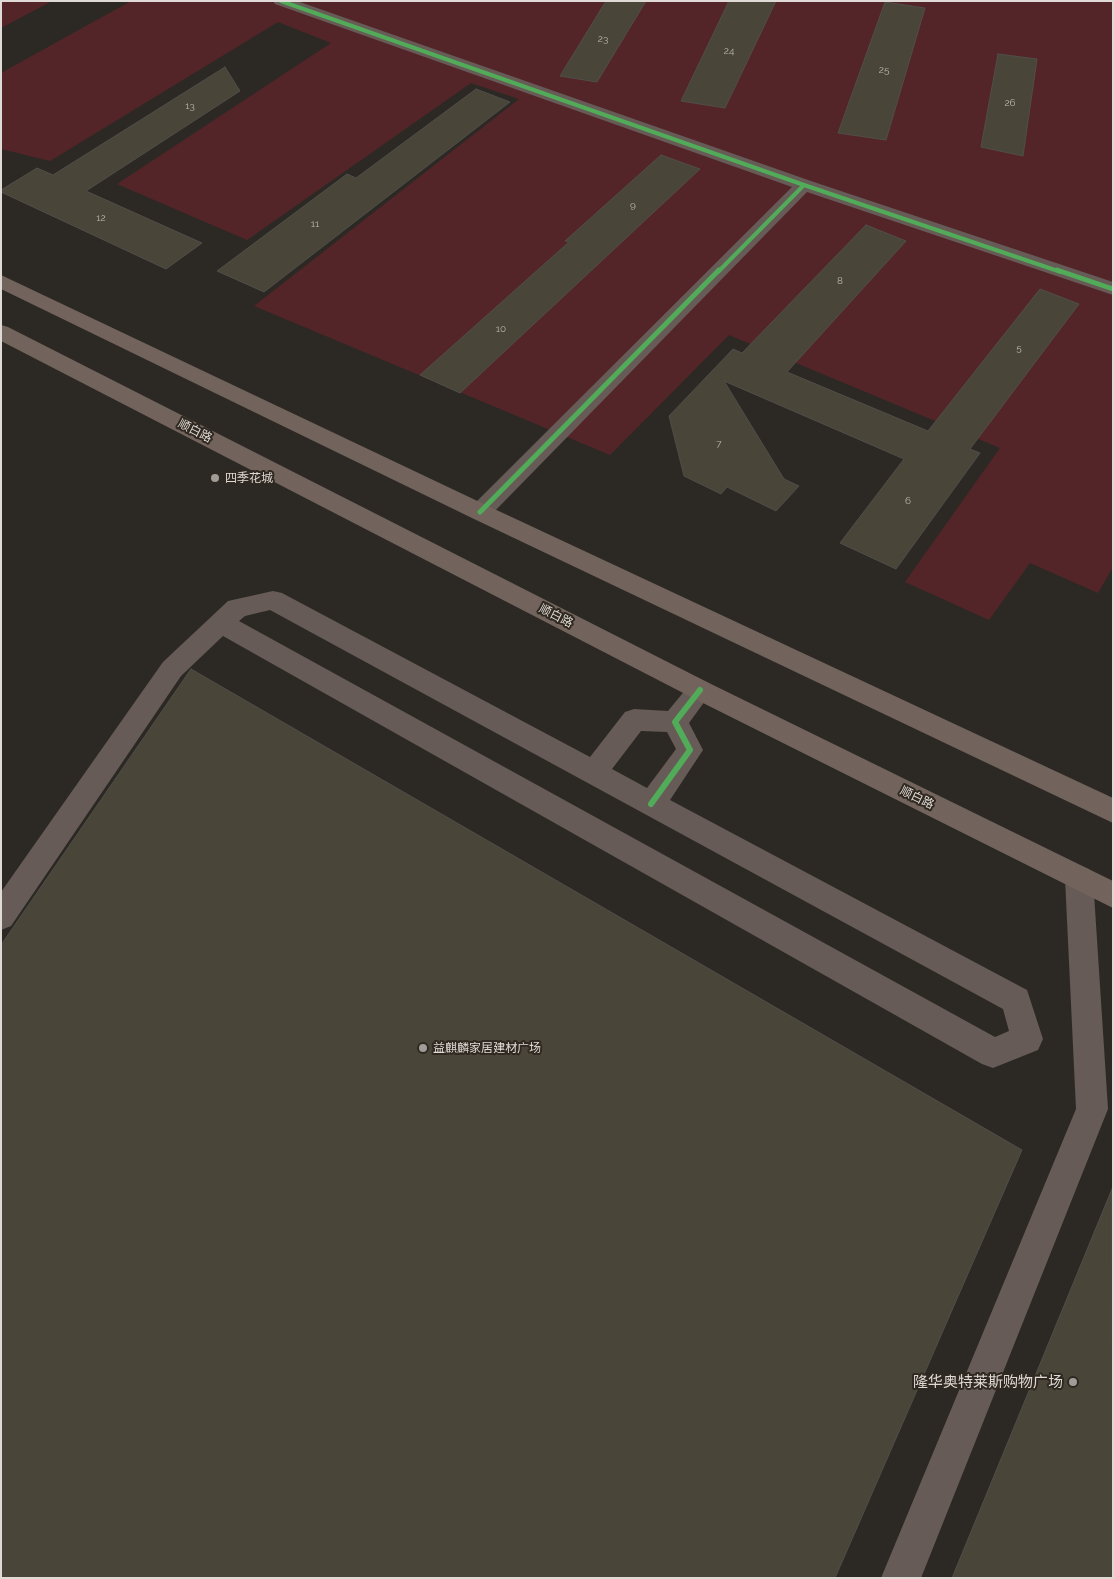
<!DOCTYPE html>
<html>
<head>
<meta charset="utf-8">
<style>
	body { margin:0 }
	#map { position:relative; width:1114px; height:1579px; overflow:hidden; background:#2c2924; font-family:Raleway,sans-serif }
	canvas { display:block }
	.frame { position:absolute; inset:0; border:2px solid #dfdad5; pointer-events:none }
</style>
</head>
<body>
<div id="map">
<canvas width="1114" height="1579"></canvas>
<div class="frame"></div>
</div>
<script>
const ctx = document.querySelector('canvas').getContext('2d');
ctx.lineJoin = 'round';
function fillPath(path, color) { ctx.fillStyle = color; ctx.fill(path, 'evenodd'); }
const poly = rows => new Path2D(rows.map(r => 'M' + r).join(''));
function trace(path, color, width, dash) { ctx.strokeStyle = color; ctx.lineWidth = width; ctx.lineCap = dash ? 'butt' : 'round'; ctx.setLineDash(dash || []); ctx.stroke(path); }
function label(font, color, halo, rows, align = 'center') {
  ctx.font = font + ' Raleway,"Noto Sans SC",sans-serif'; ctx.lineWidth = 4; ctx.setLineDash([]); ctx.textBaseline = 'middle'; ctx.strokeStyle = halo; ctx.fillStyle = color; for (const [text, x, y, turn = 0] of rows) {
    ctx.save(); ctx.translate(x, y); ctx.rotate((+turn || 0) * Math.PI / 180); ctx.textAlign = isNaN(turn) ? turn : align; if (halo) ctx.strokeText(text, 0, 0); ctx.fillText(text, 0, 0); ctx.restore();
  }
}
fillPath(poly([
	[1,1,52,1,1,28],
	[131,1,1113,1,1113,567,1098,593,1030,563,989,620,905,582,1000,448,729,335,610,455,254,306,519,99,471,83,247,240,117,184,331,43,278,22,50,161,1,149,1,73]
]), '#542528');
const building = poly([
	[606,1,646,1,597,82,560,76,606,1],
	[729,1,776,1,725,108,681,101,729,1],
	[885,2,925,8,886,140,838,133,885,2],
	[998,54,1037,59,1023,156,981,147,998,54],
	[225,67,240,91,86,191,202,243,166,269,1,192,1,190,37,168,53,175,225,67],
	[476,89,510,102,264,292,217,271,347,174,356,178,476,89],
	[661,155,700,169,460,393,420,375,569,242,565,241,661,155],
	[866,225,906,241,787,372,928,431,1040,289,1079,304,970,449,980,453,896,569,840,543,904,459,724,381,784,479,799,486,776,511,727,487,721,494,684,476,669,416,733,349,742,353,866,225],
	[191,669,1022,1150,835,1578,1,1578,1,945,191,669],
	[1112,1189,1113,1578,952,1578,1112,1189]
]);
fillPath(building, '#494539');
trace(building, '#504e4a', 1);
fillPath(poly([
	[273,1,297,1,811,181,1113,282,1113,295,807,192,488,518,480,520,472,518,468,512,472,506,792,187,275,4,273,1],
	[273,591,282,593,590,757,625,712,634,709,668,711,691,683,700,680,709,683,713,690,689,723,703,750,670,800,1027,990,1043,1039,1038,1050,993,1068,982,1064,223,636,181,676,11,926,1,930,1,892,163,662,228,601,273,591],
	[270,610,1003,1009,1009,1031,995,1037,239,621,245,616,270,610],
	[641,731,667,732,676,749,647,788,612,769,641,731],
	[1079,865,1089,869,1093,878,1108,1109,921,1578,881,1578,1076,1109,1065,878,1069,869,1079,865]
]), '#665b56');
fillPath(poly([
	[1,275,488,506,1113,798,1113,823,472,518,1,289,1,275],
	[1,325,8,327,709,683,1113,881,1113,908,691,697,1,341,1,325]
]), '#72645d');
trace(poly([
	[281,1,804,185,1061,272],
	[718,272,804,185]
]), '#51ab58', 4);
trace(poly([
	[1057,270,1113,289],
	[480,512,719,270]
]), '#51ab58', 5);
trace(poly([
	[651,804,690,750,675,722,700,690]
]), '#51ab58', 6);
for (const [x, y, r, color] of [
	[215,478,5,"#a09c97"],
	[423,1048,5,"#a09c97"],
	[1073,1382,5,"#a09c97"]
]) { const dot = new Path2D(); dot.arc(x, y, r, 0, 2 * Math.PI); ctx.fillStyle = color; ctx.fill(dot); trace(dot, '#302921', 2); }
label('10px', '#bab5ae', null, [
	["23",603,39],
	["24",729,51],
	["25",884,70],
	["26",1010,103],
	["13",190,106],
	["9",633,205],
	["12",101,218],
	["11",315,224],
	["8",840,281],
	["10",501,329],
	["5",1019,348],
	["7",719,444],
	["6",908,501]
]);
label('12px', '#dfdad5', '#302921', [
	["顺白路",195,431,27],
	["顺白路",556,616,27],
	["顺白路",917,798,26]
]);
label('12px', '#dfdad5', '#302921', [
	["四季花城",225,478],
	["益麒麟家居建材广场",433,1048]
], 'left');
label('15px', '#dfdad5', '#302921', [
	["隆华奥特莱斯购物广场",1063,1382]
], 'right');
</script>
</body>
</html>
